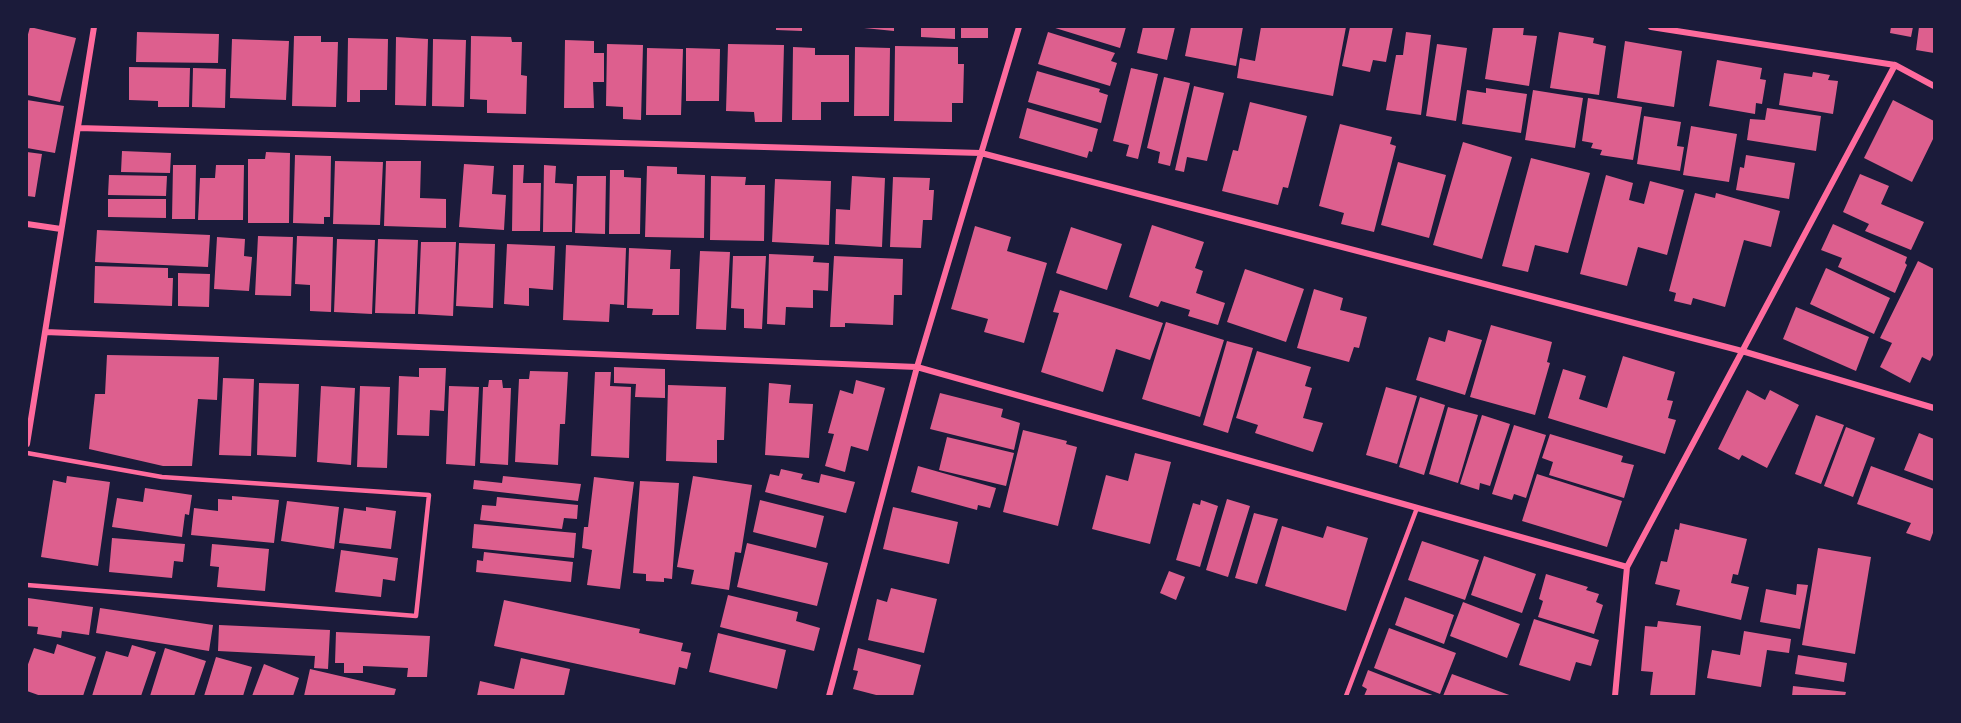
<!DOCTYPE html>
<html>
<head>
<meta charset="utf-8">
<style>
	body { margin:0 }
	#map { position:relative; width:1961px; height:723px; overflow:hidden; background:#1b1b3a; font-family:"Noto Sans",sans-serif }
	canvas { display:block }
	.frame { position:absolute; inset:0; border:28px solid #1b1b3a; pointer-events:none }
</style>
</head>
<body>
<div id="map">
<canvas width="1961" height="723"></canvas>
<div class="frame"></div>
</div>
<script>
const ctx = document.querySelector('canvas').getContext('2d');
ctx.lineJoin = 'round';
function fillPath(path, color) { ctx.fillStyle = color; ctx.fill(path, 'evenodd'); }
const poly = rows => new Path2D(rows.map(r => 'M' + r).join(''));
function trace(path, color, width, dash) { ctx.strokeStyle = color; ctx.lineWidth = width; ctx.lineCap = dash ? 'butt' : 'round'; ctx.setLineDash(dash || []); ctx.stroke(path); }
fillPath(poly([
	[30,27,76,38,60,102,27,95,27,38],
	[776,27,802,27,802,31,776,30],
	[854,27,894,27,894,31],
	[921,27,955,27,955,39,921,37],
	[961,27,988,27,988,38,961,38],
	[1052,27,1126,27,1120,48],
	[1143,27,1175,27,1167,60,1137,53],
	[1191,27,1243,27,1236,66,1185,56],
	[1261,27,1346,27,1333,96,1237,78,1240,58,1255,61],
	[1350,27,1393,27,1386,62,1373,60,1370,72,1342,66],
	[1493,27,1524,27,1523,35,1537,36,1529,86,1485,79],
	[1891,27,1913,27,1911,37,1890,33],
	[1919,27,1934,27,1934,53,1916,50],
	[137,32,219,34,218,63,136,62],
	[1048,32,1115,53,1111,61,1117,63,1110,86,1038,64],
	[1406,32,1431,35,1421,115,1386,110,1396,55,1403,55],
	[1559,32,1594,38,1593,43,1606,46,1599,95,1550,88],
	[294,36,321,36,321,42,338,42,336,107,292,106],
	[471,36,511,37,512,42,522,42,521,75,527,76,526,114,487,113,487,100,470,99],
	[396,37,428,39,426,106,395,105],
	[348,38,388,39,387,90,360,90,360,102,347,102],
	[232,39,289,41,286,100,230,98],
	[433,39,466,40,464,107,432,106],
	[565,40,594,41,594,53,604,53,604,82,593,82,594,108,564,108],
	[1625,41,1682,51,1674,107,1617,98],
	[607,44,643,45,641,120,623,119,623,107,606,106],
	[728,44,784,45,782,122,755,122,754,112,726,111],
	[1437,44,1467,48,1456,121,1426,116],
	[895,46,958,47,958,64,964,64,963,103,952,103,952,122,894,121],
	[793,47,815,48,815,55,849,55,849,102,821,102,821,120,792,120],
	[855,47,890,48,889,116,854,116],
	[647,48,683,49,681,115,646,115],
	[686,48,720,49,719,101,686,101],
	[1717,60,1762,68,1760,79,1766,80,1762,104,1756,103,1755,114,1709,106],
	[129,67,190,68,189,107,158,107,158,101,129,100],
	[193,68,226,69,225,108,192,107],
	[1131,68,1158,74,1138,159,1126,156,1129,145,1113,141],
	[1037,71,1100,89,1099,92,1108,95,1101,123,1028,102],
	[1813,72,1830,75,1828,80,1838,81,1833,114,1779,105,1784,73,1812,77],
	[1164,77,1190,83,1170,166,1158,163,1160,152,1147,148],
	[1194,86,1224,93,1207,161,1187,157,1184,172,1175,170],
	[1486,88,1527,94,1521,133,1462,124,1467,90,1486,93],
	[1533,90,1583,98,1575,148,1525,140],
	[1588,98,1642,107,1633,160,1600,155,1602,150,1591,148,1593,143,1582,141],
	[27,100,64,106,55,153,27,148],
	[1893,100,1934,121,1934,137,1912,182,1864,158],
	[1250,102,1307,116,1288,188,1283,187,1278,205,1222,191,1233,150,1238,151],
	[1027,108,1098,129,1092,152,1089,151,1087,158,1019,138],
	[1767,108,1821,116,1816,151,1747,140,1750,119,1765,120],
	[1644,116,1681,122,1677,146,1684,147,1680,171,1637,164],
	[1340,124,1392,137,1390,144,1396,146,1374,232,1341,224,1344,213,1319,206],
	[1691,126,1737,134,1729,182,1683,175],
	[1463,142,1512,157,1482,259,1433,245],
	[122,151,171,153,170,173,121,172],
	[27,152,42,154,35,197,27,196],
	[266,152,290,153,289,223,248,223,248,159,265,159],
	[295,155,331,156,330,217,324,217,324,224,293,223],
	[1746,155,1795,163,1789,199,1736,190,1740,167,1744,168],
	[1531,158,1590,173,1568,253,1535,245,1528,272,1502,266],
	[335,161,383,162,380,225,333,224],
	[386,161,421,161,420,198,446,199,446,228,384,226],
	[1398,162,1446,175,1429,238,1381,225],
	[464,164,494,166,492,194,506,195,504,230,459,227],
	[173,165,196,165,195,219,172,219],
	[216,165,244,165,243,220,198,220,200,178,215,178],
	[513,165,524,165,523,183,541,183,540,231,512,231],
	[544,165,556,166,555,183,573,184,572,232,543,232],
	[647,166,677,167,677,174,705,175,704,238,645,237],
	[610,170,624,170,624,177,641,178,640,234,609,234],
	[1860,174,1889,186,1881,204,1924,222,1911,250,1865,231,1869,224,1843,212],
	[109,175,167,176,166,196,108,195],
	[1606,175,1633,183,1629,200,1644,204,1650,181,1684,190,1667,255,1638,247,1627,286,1580,274],
	[577,176,606,176,605,234,575,233],
	[711,176,746,177,745,185,765,185,764,241,710,240],
	[852,176,885,178,882,247,835,244,836,209,850,210],
	[893,177,930,178,929,190,934,190,932,220,923,220,921,248,890,247],
	[775,179,831,181,829,245,772,242],
	[1695,193,1715,198,1716,193,1780,211,1771,247,1744,240,1725,307,1693,298,1691,305,1674,301,1676,293,1669,291],
	[108,199,166,199,166,218,108,217],
	[1833,224,1907,257,1905,263,1907,265,1895,293,1838,267,1842,258,1821,250],
	[1152,225,1204,242,1195,268,1203,271,1196,293,1225,303,1218,325,1188,316,1190,310,1161,301,1158,307,1129,297],
	[975,226,1011,237,1007,251,1047,263,1024,343,984,332,988,319,951,309],
	[1071,227,1122,244,1107,290,1056,273],
	[97,230,210,235,208,267,95,262],
	[258,236,293,237,291,296,255,295],
	[297,236,333,237,331,312,310,311,310,285,295,284],
	[217,237,245,239,244,256,252,257,249,291,214,289],
	[337,239,375,240,372,314,334,312],
	[378,239,418,240,415,314,375,313],
	[421,242,456,242,453,316,418,314],
	[459,243,495,244,493,308,456,306],
	[507,244,555,246,553,290,529,288,529,306,504,304],
	[566,245,626,248,624,305,610,304,609,322,563,320],
	[629,248,671,250,670,269,680,269,679,315,652,315,653,309,627,308],
	[700,251,730,252,726,330,696,329],
	[769,254,814,256,813,262,829,263,828,291,813,290,813,308,786,307,785,325,767,324],
	[733,256,766,256,762,329,744,328,744,309,731,308],
	[834,256,903,259,902,295,894,295,893,325,845,323,845,327,830,327],
	[1918,261,1934,269,1934,353,1930,361,1922,357,1910,383,1880,367,1892,343,1880,338],
	[95,266,168,268,168,278,173,278,172,306,94,303],
	[1826,268,1890,298,1874,334,1810,304],
	[1245,269,1304,289,1286,342,1227,322],
	[178,273,210,274,209,307,178,306],
	[1314,289,1343,298,1340,310,1367,317,1359,348,1354,347,1349,362,1297,348],
	[1060,290,1163,323,1150,360,1116,349,1103,392,1041,372,1059,313,1053,312],
	[1796,307,1869,337,1856,371,1783,339],
	[1166,322,1224,340,1200,417,1142,399],
	[1491,325,1552,342,1547,362,1550,363,1535,415,1470,397],
	[1448,330,1482,340,1465,395,1416,380,1429,337,1445,342],
	[1227,341,1253,348,1228,433,1203,425],
	[1257,351,1311,367,1305,386,1312,388,1303,418,1323,423,1313,452,1255,433,1258,425,1236,418],
	[107,355,219,357,217,400,198,399,192,466,163,466,89,449,95,394,105,394],
	[1623,356,1675,372,1667,400,1673,401,1668,418,1676,420,1665,454,1548,418,1563,369,1586,376,1579,399,1607,408],
	[614,367,665,369,665,398,635,397,636,384,614,383],
	[419,368,446,368,444,411,430,410,429,436,397,435,399,376,419,377],
	[530,371,568,372,565,424,560,424,558,465,515,462,519,379,529,379],
	[595,372,611,372,610,386,631,387,629,458,591,456],
	[223,378,254,379,251,456,219,455],
	[489,380,502,380,503,388,511,388,508,465,480,463,483,387,488,387],
	[856,380,885,388,868,451,851,446,845,472,825,466,834,434,828,433,840,390,853,394],
	[259,383,299,384,296,457,257,455],
	[769,383,791,385,789,403,813,404,809,458,765,455],
	[668,385,726,387,724,440,717,440,717,463,666,461],
	[321,386,355,388,351,465,317,462],
	[360,386,390,387,387,468,357,467],
	[449,386,479,387,475,466,446,464],
	[1386,387,1417,396,1397,464,1366,455],
	[1747,390,1765,400,1770,390,1799,405,1767,468,1742,455,1739,460,1718,449],
	[940,393,1003,409,1001,417,1020,423,1014,450,930,429],
	[1420,397,1445,405,1424,475,1399,467],
	[1448,407,1478,415,1458,483,1429,474],
	[1482,415,1510,424,1490,486,1480,483,1479,490,1460,484],
	[1816,415,1844,425,1821,484,1795,474],
	[1514,425,1546,435,1526,498,1514,494,1512,500,1492,494],
	[1846,427,1875,438,1853,497,1824,486],
	[1023,430,1067,441,1066,444,1077,447,1058,526,1003,512],
	[1919,433,1934,439,1934,481,1904,470],
	[1550,434,1623,456,1621,462,1634,465,1624,498,1549,475,1553,462,1542,458],
	[947,437,1014,453,1006,486,939,470],
	[1135,453,1171,462,1150,544,1092,529,1106,475,1128,481],
	[918,466,996,488,990,508,978,505,977,510,911,492],
	[1871,466,1934,489,1934,530,1930,541,1906,533,1911,523,1857,504],
	[781,469,803,474,801,479,819,483,821,474,855,482,846,513,765,492,770,474,779,476],
	[1537,474,1622,501,1607,547,1522,521],
	[67,476,110,482,98,566,41,557,53,480,66,483],
	[503,476,581,484,578,501,473,489,474,480,502,483],
	[693,476,752,485,741,553,735,552,729,590,691,584,694,570,677,567],
	[594,477,634,482,620,589,587,585,592,550,582,548,584,527,588,527],
	[640,481,679,483,672,579,664,578,664,582,646,581,646,574,633,573],
	[145,488,192,495,189,515,185,514,182,537,112,527,117,498,143,502],
	[232,496,279,500,274,543,191,535,194,508,218,511,218,499,232,500],
	[497,497,578,505,577,519,564,518,562,529,480,520,482,505,496,506],
	[1227,499,1250,506,1228,577,1206,570],
	[760,500,824,516,816,548,753,532],
	[1201,500,1218,506,1200,567,1176,560,1193,503,1200,505],
	[287,501,339,507,334,549,281,541],
	[366,507,396,511,391,549,339,543,344,508,366,511],
	[893,507,958,522,949,564,883,549],
	[1254,513,1278,519,1257,584,1235,578],
	[1680,523,1747,539,1738,575,1733,574,1731,583,1749,587,1741,620,1676,605,1680,590,1655,584,1661,561,1667,562,1675,529,1679,530],
	[474,524,576,533,574,558,472,548],
	[1282,526,1323,538,1327,526,1368,538,1346,611,1265,586],
	[112,538,185,544,183,562,174,561,172,578,109,572],
	[1422,541,1479,560,1465,600,1408,580],
	[747,543,828,563,817,606,737,587],
	[212,544,269,549,265,591,217,587,219,567,210,566],
	[1818,548,1871,557,1855,654,1802,645],
	[341,550,398,558,395,581,383,579,381,597,335,592],
	[484,552,573,562,571,582,476,572,477,560,483,561],
	[1484,556,1536,574,1522,613,1471,595],
	[1169,571,1185,577,1176,600,1160,593],
	[1546,574,1588,587,1586,590,1599,594,1596,602,1603,605,1594,634,1538,617,1543,601,1539,599],
	[1797,584,1808,585,1800,629,1760,622,1766,589,1796,595],
	[891,588,937,599,924,653,868,640,877,599,887,602],
	[728,595,798,612,796,621,820,628,814,651,720,627],
	[1405,597,1454,615,1444,644,1395,625],
	[28,598,93,607,89,635,62,631,61,638,37,634,38,627,27,626],
	[504,600,640,629,639,633,683,643,681,651,691,653,687,669,679,667,675,685,494,646],
	[1463,602,1520,624,1507,658,1450,636],
	[100,608,213,625,209,651,96,633],
	[1534,619,1599,640,1591,666,1576,662,1570,681,1519,665],
	[1658,621,1701,626,1695,696,1650,696,1653,672,1641,671,1645,626,1657,627],
	[219,625,330,630,328,669,314,668,315,656,218,651],
	[1389,628,1456,653,1440,694,1374,668],
	[1744,631,1791,639,1789,653,1767,650,1761,687,1707,678,1712,650,1740,655],
	[336,632,430,636,427,677,407,677,408,668,363,666,363,673,344,673,344,663,335,663],
	[718,633,786,650,777,689,709,672],
	[57,644,96,657,83,696,41,696,27,691,27,667,34,648,54,654],
	[132,645,156,652,141,696,92,696,106,651,128,657],
	[165,648,206,661,194,696,150,696],
	[858,648,921,665,913,696,880,696,853,689,858,671,853,670],
	[1798,655,1847,663,1844,682,1795,674],
	[216,657,252,667,243,696,204,696],
	[521,658,570,669,564,696,477,696,480,681,514,689],
	[264,664,299,678,293,696,252,696],
	[310,669,396,689,394,696,304,696],
	[1368,670,1435,696,1364,696,1367,689,1362,686],
	[1452,674,1512,696,1443,696],
	[1793,686,1846,692,1845,696,1792,696]
]), '#dd5f8e');
trace(poly([
	[27,453,162,477,429,495,416,616,27,585],
	[1346,696,1417,508]
]), '#ff6b9d', 4.5);
trace(poly([
	[1651,27,1895,65,1934,86],
	[78,128,981,153,1742,351,1934,408],
	[27,224,61,229],
	[45,332,917,367,1627,567],
	[27,444,94,27],
	[829,696,917,367,1019,27],
	[1615,696,1627,567,1895,65]
]), '#ff6b9d', 6);
</script>
</body>
</html>
